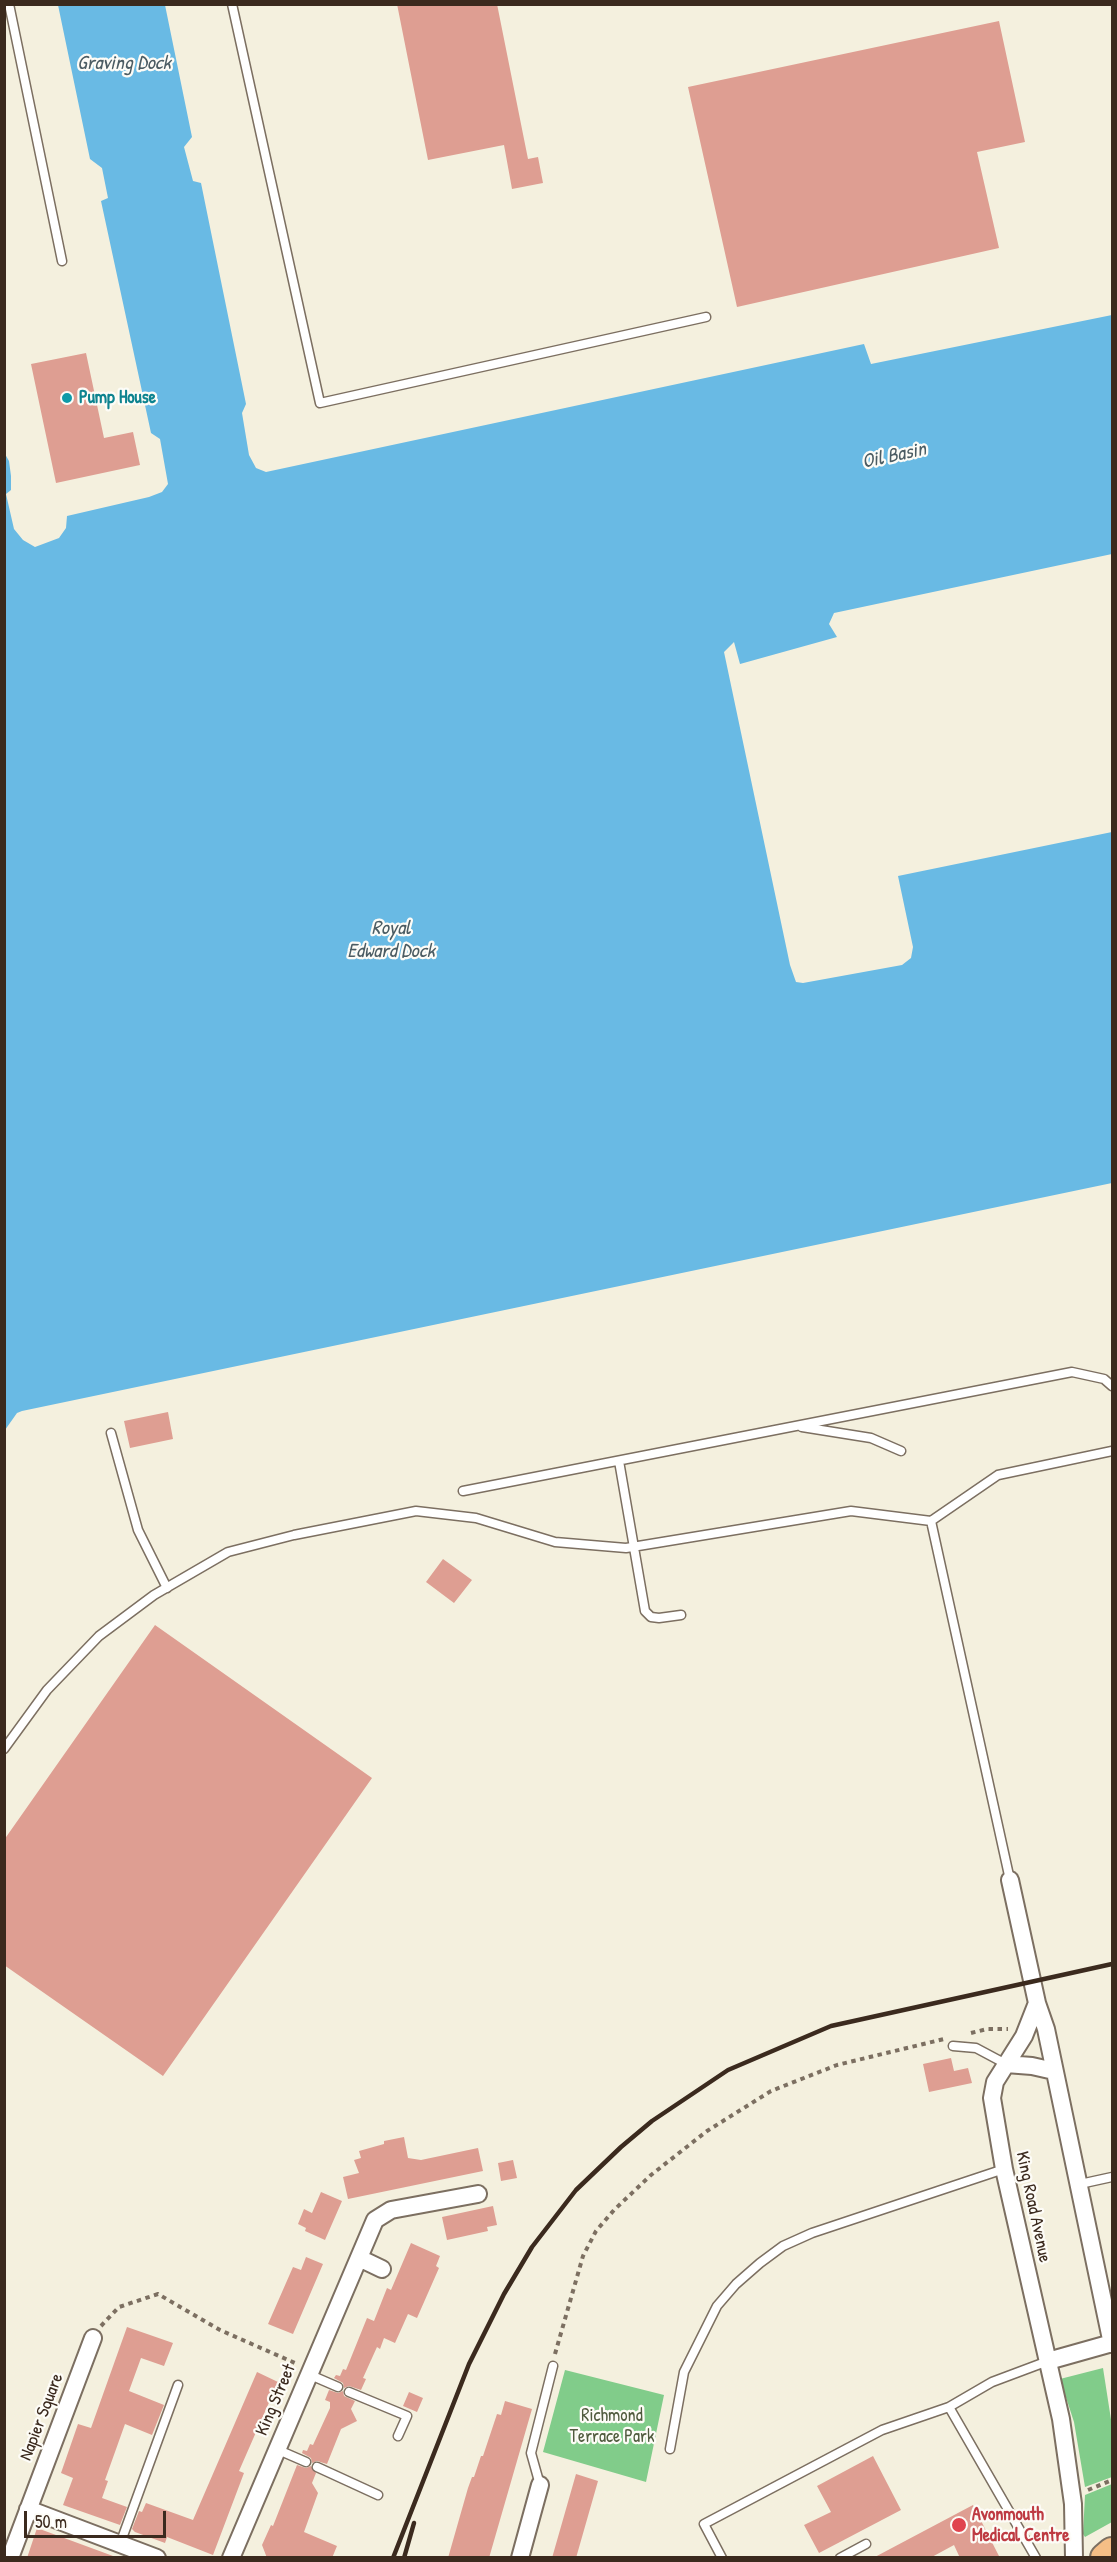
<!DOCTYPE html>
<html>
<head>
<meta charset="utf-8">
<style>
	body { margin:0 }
	#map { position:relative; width:1117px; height:2562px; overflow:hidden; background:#f4f0de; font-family:"Patrick Hand",sans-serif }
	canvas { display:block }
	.frame { position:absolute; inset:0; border:6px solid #3b2a1e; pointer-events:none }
	.scale { position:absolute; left:24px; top:2511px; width:142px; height:27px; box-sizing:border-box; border:3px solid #3b2a1e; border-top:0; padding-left:8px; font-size:18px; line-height:21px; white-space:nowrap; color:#3b2a1e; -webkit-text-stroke:4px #fdfcf7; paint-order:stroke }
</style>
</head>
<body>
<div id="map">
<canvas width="1117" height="2562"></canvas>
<div class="frame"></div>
<div class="scale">50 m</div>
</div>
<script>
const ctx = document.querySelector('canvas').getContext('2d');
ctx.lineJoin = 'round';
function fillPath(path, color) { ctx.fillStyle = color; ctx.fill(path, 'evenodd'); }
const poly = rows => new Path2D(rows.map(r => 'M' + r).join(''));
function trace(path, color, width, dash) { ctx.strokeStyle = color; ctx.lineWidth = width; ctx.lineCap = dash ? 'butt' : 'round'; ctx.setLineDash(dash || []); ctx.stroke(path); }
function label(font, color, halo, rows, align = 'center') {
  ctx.font = font + ' "Patrick Hand",sans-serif'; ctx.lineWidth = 4.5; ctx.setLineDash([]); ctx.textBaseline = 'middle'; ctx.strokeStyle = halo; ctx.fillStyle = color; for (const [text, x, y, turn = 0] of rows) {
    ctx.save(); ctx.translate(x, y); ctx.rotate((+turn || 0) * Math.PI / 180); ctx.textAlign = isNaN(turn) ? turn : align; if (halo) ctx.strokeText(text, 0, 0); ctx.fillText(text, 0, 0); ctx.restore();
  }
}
fillPath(poly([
	[1103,2368,1112,2426,1112,2477,1085,2487,1074,2422,1060,2379],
	[565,2370,664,2395,646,2482,543,2452],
	[1112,2484,1112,2522,1085,2537,1083,2534,1085,2495]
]), '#81cc8a');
fillPath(poly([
	[58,5,165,5,192,137,184,147,193,181,201,183,246,404,242,413,249,455,256,468,266,472,864,344,871,364,1112,315,1112,554,834,613,829,624,837,637,740,664,734,642,724,652,790,965,796,982,803,983,902,965,911,958,913,947,898,876,1112,832,1112,1183,22,1411,17,1413,5,1430,5,454,9,461,11,476,11,490,6,494,14,529,23,540,35,547,59,538,66,528,67,516,149,497,162,492,168,484,160,439,151,433,101,201,108,198,102,168,90,159]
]), '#69bae4');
fillPath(poly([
	[397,4,497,4,528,159,538,157,543,183,512,189,504,145,428,160],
	[999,21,1025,142,977,152,999,248,737,307,688,87],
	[86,353,104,438,133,432,140,465,56,483,31,364],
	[168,1412,173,1439,130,1448,124,1421],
	[443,1559,472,1580,454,1603,426,1582],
	[155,1625,372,1778,163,2076,4,1965,4,1840],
	[951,2058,954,2071,968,2068,972,2083,929,2092,923,2064],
	[404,2137,408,2158,421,2160,478,2148,483,2171,348,2199,343,2177,359,2173,354,2160,361,2158,359,2151,384,2144,384,2141],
	[513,2160,517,2178,501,2181,498,2163],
	[321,2192,342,2201,325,2240,305,2231,306,2228,298,2224,304,2209,312,2213],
	[493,2206,497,2225,487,2227,488,2231,447,2240,442,2217],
	[411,2243,440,2256,436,2266,439,2268,417,2318,408,2314,395,2343,384,2338,380,2349,377,2347,363,2378,366,2379,361,2390,349,2386,344,2388,343,2383,334,2378,336,2375,340,2376,343,2369,346,2370,367,2318,374,2321,387,2288,391,2290],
	[306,2257,323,2264,293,2334,268,2324,293,2267,301,2270],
	[127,2327,173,2343,164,2366,141,2358,129,2391,164,2405,152,2435,125,2424,105,2480,108,2481,102,2498,127,2507,120,2525,63,2505,73,2478,61,2473,78,2424,91,2428],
	[257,2372,278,2382,239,2471,244,2473,213,2555,167,2537,165,2543,135,2532,132,2529,139,2511,142,2512,146,2503,193,2520],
	[329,2390,338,2393,343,2391,344,2396,355,2401,351,2409,357,2421,341,2429,327,2464,317,2461,312,2463,311,2458,302,2453,303,2450,307,2451,310,2444,313,2445,330,2408,330,2402,325,2400],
	[409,2392,423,2398,417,2412,403,2406],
	[505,2401,532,2409,489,2558,448,2558,468,2488,472,2477,474,2477,481,2456,483,2456,497,2414,501,2415],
	[873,2456,901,2510,819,2553,804,2525,831,2512,817,2486],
	[297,2465,306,2468,311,2466,316,2473,312,2483,318,2493,304,2532,337,2546,332,2558,267,2558,262,2545,271,2525,273,2526],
	[576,2474,598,2481,576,2558,552,2558],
	[973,2505,1000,2558,960,2558,954,2545,930,2558,873,2558],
	[37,2528,113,2556,113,2558,27,2558]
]), '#de9e92');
const service = poly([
	[9,4,62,261],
	[232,4,320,403,706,317],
	[802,1427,871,1438,901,1451],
	[111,1433,138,1530,167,1588],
	[619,1461,645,1611,651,1617,659,1618,681,1615],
	[463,1491,1072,1372,1104,1379,1112,1386],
	[931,1521,998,1475,1112,1451],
	[4,1749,47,1690,99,1636,154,1595,228,1552,294,1535,416,1511,476,1518,555,1542,626,1548,851,1511,931,1521,1010,1880],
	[953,2046,976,2048,1006,2064],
	[1080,2184,1112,2177],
	[308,2374,338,2387],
	[349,2392,407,2416,398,2436],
	[949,2407,1036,2558],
	[276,2449,306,2462],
	[670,2449,684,2372,717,2306,736,2284,760,2263,783,2246,812,2233,1004,2169],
	[317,2467,378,2495],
	[540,2485,531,2453,553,2366],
	[120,2544,178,2385],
	[722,2558,704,2524,882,2430,949,2407,992,2382,1048,2361],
	[840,2558,866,2544]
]);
const minor = poly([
	[1010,1880,1037,2003,1046,2029,1112,2344],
	[1037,2003,1024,2036,995,2082,992,2098,1004,2169,1061,2419,1073,2504,1074,2558],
	[1006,2064,1032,2066,1054,2071],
	[359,2258,382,2269],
	[1048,2361,1112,2343],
	[28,2509,157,2558],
	[10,2558,93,2338],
	[231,2558,375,2220,391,2210,478,2194],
	[520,2558,540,2485]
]);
const trunk = poly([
	[1105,2558,1112,2552]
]);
trace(service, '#7c6f61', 11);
trace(minor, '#7c6f61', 20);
trace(trunk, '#7c6f61', 32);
trace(poly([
	[971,2033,987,2029,1008,2029],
	[101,2326,119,2307,158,2294,220,2330,295,2363],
	[555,2354,583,2256,596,2231,614,2210,651,2175,707,2131,771,2091,837,2065,944,2039],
	[1088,2490,1112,2480]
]), '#7c6f61', 4, [4.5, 4.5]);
trace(service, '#fff', 8);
trace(minor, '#fff', 16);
trace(trunk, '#f5be86', 28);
trace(poly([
	[393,2558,469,2364,504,2294,532,2247,576,2190,621,2147,652,2121,728,2070,831,2026,1112,1964],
	[404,2558,414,2523]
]), '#3b2a1e', 4.5);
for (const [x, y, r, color] of [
	[67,398,6,"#0f9aa8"],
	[959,2525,8,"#e0444e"]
]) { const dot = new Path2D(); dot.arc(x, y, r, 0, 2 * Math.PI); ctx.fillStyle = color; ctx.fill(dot); trace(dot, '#fdfcf7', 2); }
label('bold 18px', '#0d838f', '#fdfcf7', [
	["Pump House",79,398]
], 'left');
label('18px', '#3b2a1e', '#fdfcf7', [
	["King Road Avenue",1033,2207,78],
	["King Street",276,2400,-67],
	["Napier Square",42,2417,-69]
]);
label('18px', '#505b3e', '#fdfcf7', [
	["Richmond",612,2416],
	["Terrace Park",612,2437]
]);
label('bold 18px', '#be3a42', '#fdfcf7', [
	["Avonmouth",972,2515],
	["Medical Centre",972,2536]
], 'left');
label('italic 20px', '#4b5c63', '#fdfcf7', [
	["Graving Dock",124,64],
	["Oil Basin",894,456,-12],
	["Royal",391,929],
	["Edward Dock",391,952]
]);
</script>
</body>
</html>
